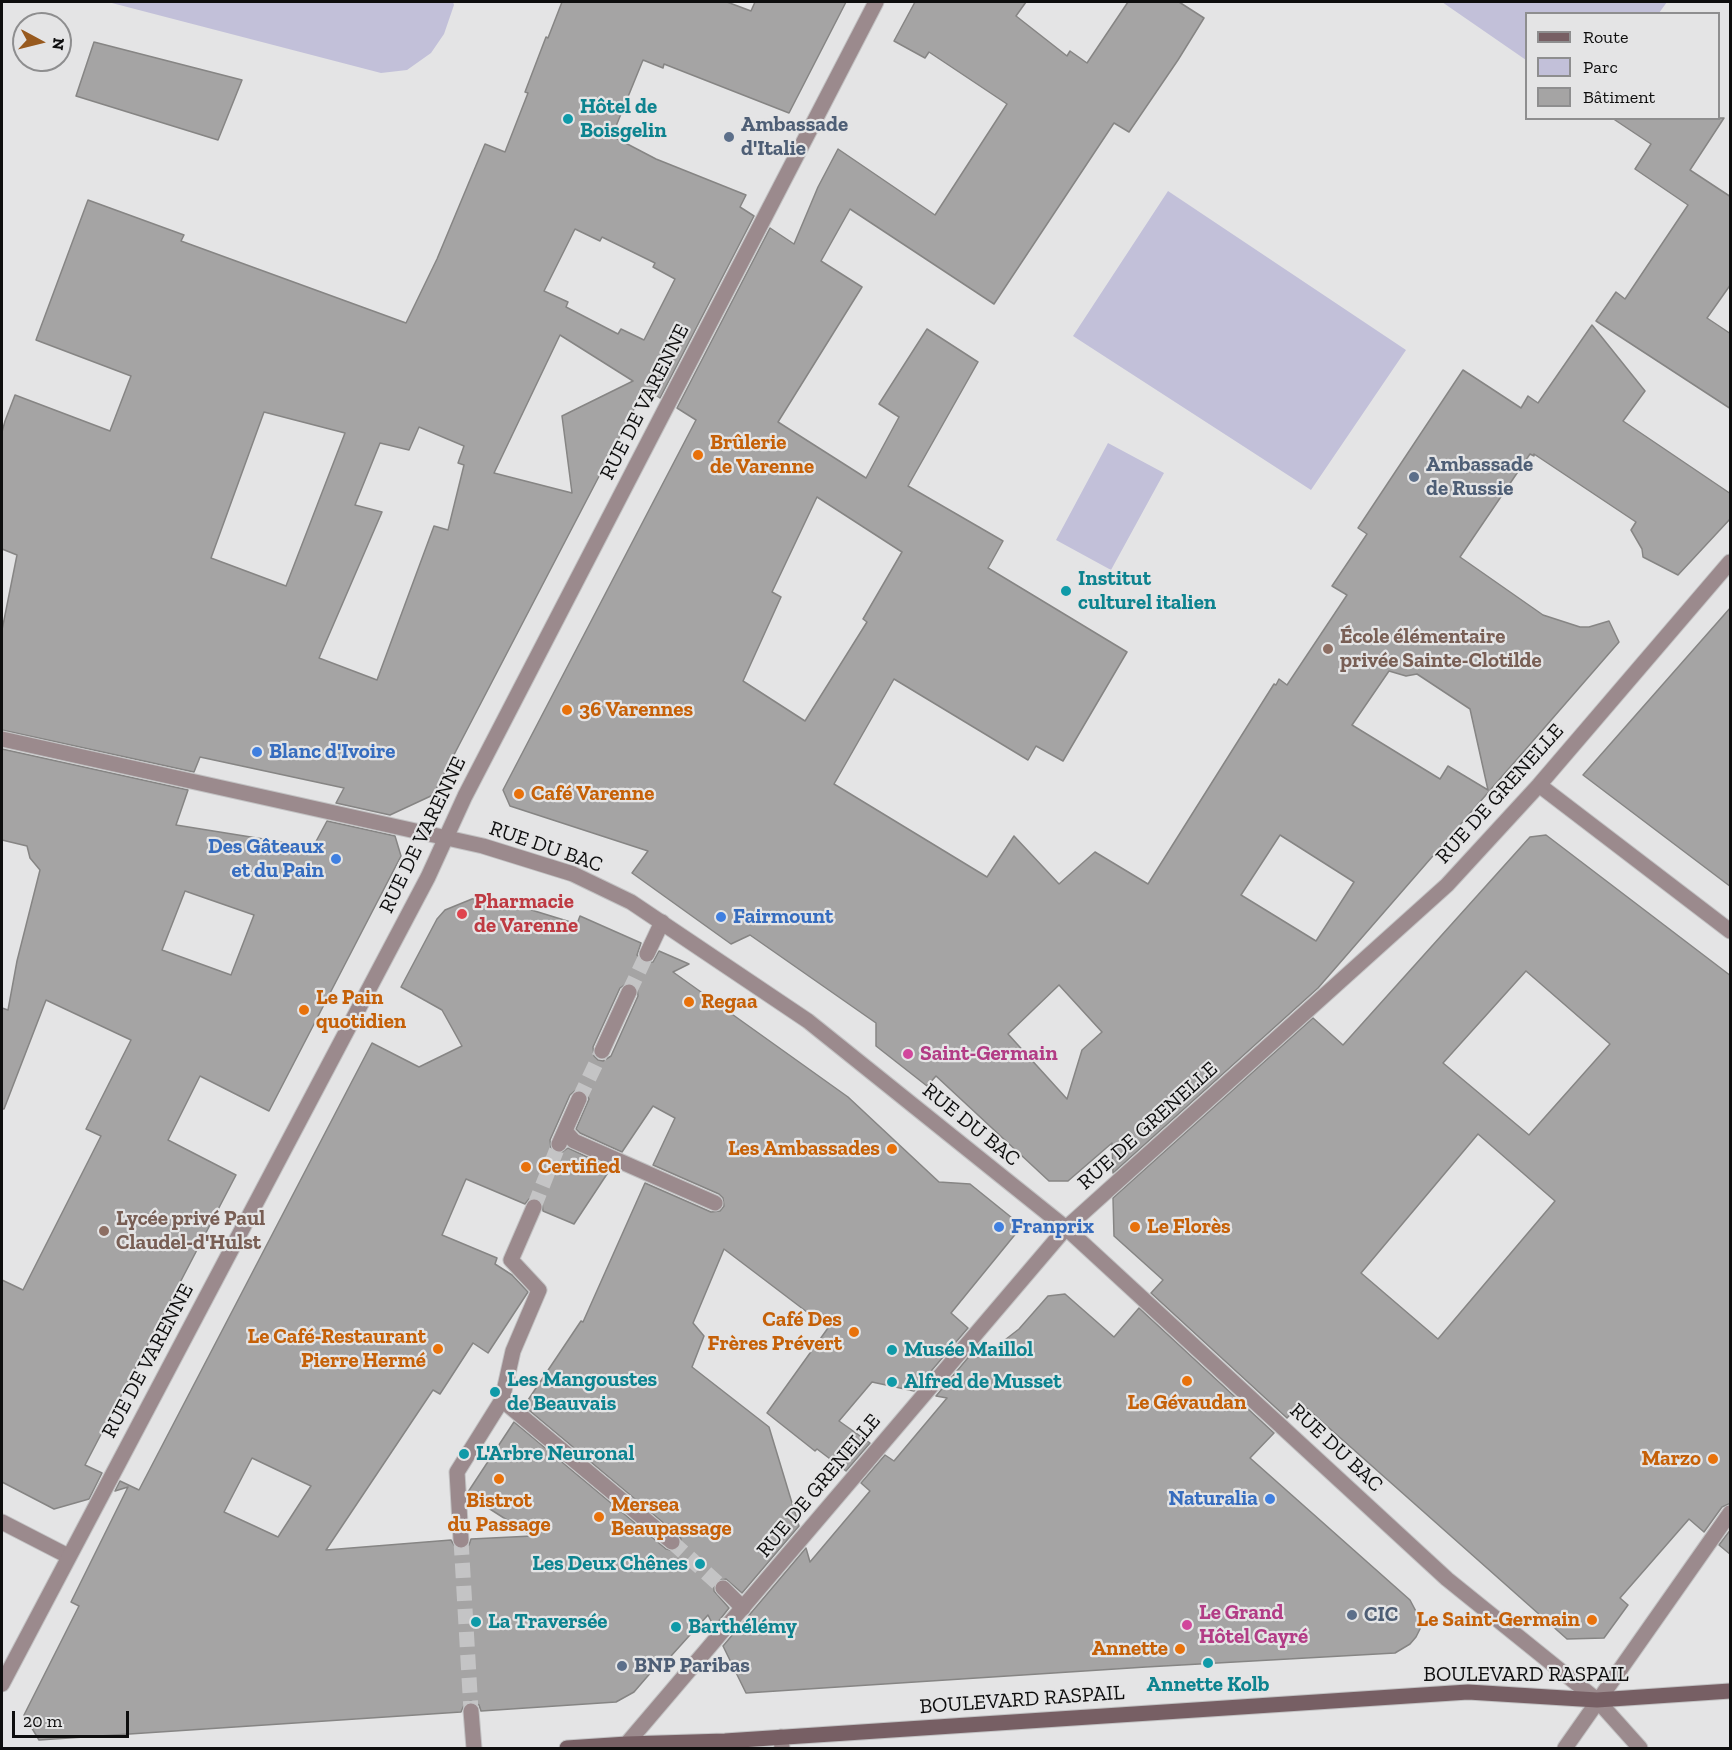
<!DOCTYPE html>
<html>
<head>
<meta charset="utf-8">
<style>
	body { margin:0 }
	#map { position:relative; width:1732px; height:1750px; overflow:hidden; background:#e4e4e5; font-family:"Zilla Slab",serif }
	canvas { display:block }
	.frame { position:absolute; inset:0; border:3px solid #0e0e0e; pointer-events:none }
	.legend { position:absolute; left:1525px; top:12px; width:195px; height:108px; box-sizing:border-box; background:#e4e4e5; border:2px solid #8e8e8f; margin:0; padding:8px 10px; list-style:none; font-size:18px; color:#0e0e0e }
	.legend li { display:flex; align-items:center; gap:12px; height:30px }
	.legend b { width:30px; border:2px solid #8e8e8f }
	.north { position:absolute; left:12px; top:12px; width:60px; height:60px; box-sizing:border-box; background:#e4e4e5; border:2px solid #8e8e8f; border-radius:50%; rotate:97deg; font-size:16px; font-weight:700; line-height:24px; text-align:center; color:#0e0e0e }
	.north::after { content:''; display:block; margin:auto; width:21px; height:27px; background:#985a1f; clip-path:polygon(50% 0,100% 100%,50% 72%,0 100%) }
	.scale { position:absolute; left:12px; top:1711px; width:117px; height:27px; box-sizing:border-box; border:3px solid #0e0e0e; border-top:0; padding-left:8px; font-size:18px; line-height:21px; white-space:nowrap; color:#0e0e0e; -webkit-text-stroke:4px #e4e4e5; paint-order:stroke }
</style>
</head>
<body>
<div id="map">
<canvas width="1732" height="1750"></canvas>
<div class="frame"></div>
<ul class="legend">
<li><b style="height:8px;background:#775f64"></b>Route</li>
<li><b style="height:16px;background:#c2c0d9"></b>Parc</li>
<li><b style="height:16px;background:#a5a4a4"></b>Bâtiment</li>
</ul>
<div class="north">N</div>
<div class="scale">20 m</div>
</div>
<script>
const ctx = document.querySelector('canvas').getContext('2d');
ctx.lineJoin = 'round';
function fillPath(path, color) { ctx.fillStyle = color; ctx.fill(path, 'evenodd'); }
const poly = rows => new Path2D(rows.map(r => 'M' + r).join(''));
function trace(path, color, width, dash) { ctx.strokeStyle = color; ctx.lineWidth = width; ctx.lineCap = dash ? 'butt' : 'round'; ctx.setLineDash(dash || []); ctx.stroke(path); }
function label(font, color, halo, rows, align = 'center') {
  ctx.font = font + ' "Zilla Slab",serif'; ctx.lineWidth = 4.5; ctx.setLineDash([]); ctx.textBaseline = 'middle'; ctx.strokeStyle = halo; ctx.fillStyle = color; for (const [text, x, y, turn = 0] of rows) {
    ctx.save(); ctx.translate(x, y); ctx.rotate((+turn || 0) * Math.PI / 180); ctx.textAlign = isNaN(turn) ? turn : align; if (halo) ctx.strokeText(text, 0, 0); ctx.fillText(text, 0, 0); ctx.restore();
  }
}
fillPath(poly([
	[108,2,453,2,454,5,444,34,431,53,407,70,381,73],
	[1442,2,1667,2,1659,13,1526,14,1526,60],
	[1168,191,1406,350,1311,490,1073,336],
	[1108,443,1164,473,1111,570,1056,540]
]), '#c2c0d9');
const building = poly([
	[562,2,727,2,751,11,755,2,846,2,789,113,664,64,663,68,643,60,612,136,656,159,746,195,740,207,754,216,660,398,645,388,433,795,390,815,336,803,344,788,200,757,194,772,2,730,2,630,17,555,2,549,2,432,5,421,15,395,110,431,131,376,36,340,88,200,184,235,181,241,406,323,437,259,485,144,505,152,528,93,525,92,546,37,548,38,562,2],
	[575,229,600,241,602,237,655,263,653,267,675,279,644,340,621,329,618,334,566,307,568,302,544,291,575,229],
	[560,335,633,381,562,416,572,493,494,473,560,335],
	[264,412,345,433,286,586,211,558,264,412],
	[419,427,464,446,458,463,464,465,448,530,434,526,377,680,319,658,382,512,355,505,380,443,409,450,419,427],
	[915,2,1026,2,1016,16,1067,56,1070,51,1087,63,1128,2,1179,2,1204,18,1178,60,1129,132,1114,123,994,304,850,209,821,261,862,287,778,422,866,478,899,417,879,404,927,329,978,362,908,486,1003,541,988,568,1127,652,1063,761,1036,746,1028,760,894,679,834,784,987,877,1014,836,1059,884,1095,852,1148,884,1274,684,1276,685,1279,679,1287,685,1347,595,1332,586,1367,534,1358,528,1463,370,1521,408,1528,396,1538,403,1592,325,1645,391,1623,421,1731,494,1731,518,1678,575,1643,557,1642,549,1631,530,1636,522,1534,454,1534,456,1530,454,1460,557,1543,615,1580,627,1589,627,1609,621,1619,642,1318,988,1113,1173,1112,1143,1068,1181,1049,1181,936,1076,927,1086,876,1046,876,1023,750,935,731,944,632,873,648,851,510,806,503,790,696,420,677,408,770,228,794,244,818,187,838,149,935,215,1007,104,929,52,925,58,894,41,915,2],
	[817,497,902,552,863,619,867,622,805,721,743,681,781,597,772,592,817,497],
	[1389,671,1406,676,1417,674,1470,709,1488,790,1448,766,1440,779,1352,725,1389,671],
	[1280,835,1354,882,1316,941,1241,895,1280,835],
	[1059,985,1102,1032,1082,1050,1067,1099,1008,1034,1059,985],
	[94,42,242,80,218,140,76,96,94,42],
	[1612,118,1724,118,1690,170,1731,197,1731,284,1707,318,1731,334,1731,409,1596,321,1616,292,1625,299,1688,205,1635,169,1651,144,1612,118],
	[1731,607,1731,887,1583,775,1731,607],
	[2,749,188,790,176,825,313,847,327,821,395,836,401,856,269,1111,200,1076,168,1140,236,1175,85,1465,102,1473,89,1499,54,1509,2,1482,2,1280,23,1290,101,1136,86,1129,131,1040,46,1000,4,1109,2,1109,2,1008,8,1010,17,961,40,870,30,858,27,846,2,840,2,749],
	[185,891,254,915,231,975,162,950,185,891],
	[1546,835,1731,976,1731,1503,1722,1507,1704,1532,1689,1519,1620,1598,1628,1605,1604,1638,1567,1639,1301,1403,1287,1418,1151,1293,1163,1280,1114,1236,1113,1198,1313,1018,1343,1045,1530,837,1546,835],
	[1526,971,1610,1044,1529,1135,1443,1063,1526,971],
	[1478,1134,1555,1201,1438,1339,1361,1273,1478,1134],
	[486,896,577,924,580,916,641,943,637,955,643,963,653,962,659,951,689,964,673,972,848,1097,939,1182,970,1184,1022,1226,951,1313,968,1328,914,1391,872,1382,839,1421,870,1443,846,1471,817,1449,815,1451,767,1413,828,1328,724,1249,693,1323,704,1336,692,1367,769,1427,799,1526,742,1593,726,1579,717,1581,714,1585,714,1591,729,1608,714,1627,708,1615,662,1666,659,1663,634,1692,616,1702,481,1711,479,1705,471,1701,465,1703,461,1712,39,1740,24,1715,79,1606,71,1602,128,1487,115,1491,120,1481,139,1490,372,1043,419,1067,462,1046,442,1010,401,987,437,919,445,910,472,899,486,896],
	[629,982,637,987,638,996,611,1056,603,1061,598,1060,594,1056,593,1047,620,988,629,982],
	[577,1089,586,1093,589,1099,576,1129,580,1133,622,1152,653,1106,675,1118,653,1165,719,1194,723,1198,724,1206,720,1211,711,1212,645,1183,583,1322,581,1321,524,1406,678,1535,681,1539,680,1548,675,1551,666,1549,514,1422,468,1492,468,1495,532,1536,471,1539,469,1545,462,1550,456,1548,451,1540,326,1550,433,1390,440,1394,473,1343,488,1353,528,1292,512,1275,495,1264,497,1258,442,1235,466,1179,525,1204,529,1199,537,1198,542,1202,543,1211,574,1224,611,1168,568,1148,559,1154,551,1149,550,1140,570,1095,577,1089],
	[252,1458,311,1486,278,1537,224,1512,252,1458],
	[1065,1294,1114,1337,1139,1308,1274,1433,1250,1458,1410,1600,1420,1619,1420,1629,1416,1637,1410,1644,1395,1653,1146,1667,746,1693,723,1646,806,1548,810,1562,870,1491,861,1483,885,1455,894,1461,947,1398,936,1396,982,1341,992,1350,1019,1329,1048,1296,1065,1294],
	[1731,1529,1731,1555,1719,1545,1731,1529]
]);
fillPath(building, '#a5a4a4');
trace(building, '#868584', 1.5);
trace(poly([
	[629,992,647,954],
	[579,1099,602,1051],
	[534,1207,559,1144],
	[461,1540,471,1711],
	[672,1542,723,1588]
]), '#c4c4c5', 15, [15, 8]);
const pedestrian = poly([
	[647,954,662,922],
	[602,1051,629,992],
	[565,1131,574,1141,715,1203],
	[559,1144,579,1099],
	[534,1207,511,1260,539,1290,513,1351,502,1400,672,1542],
	[461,1540,457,1472,502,1400],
	[723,1588,743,1608],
	[471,1711,474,1748]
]);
const minor = poly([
	[2,739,483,846,573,874,631,902,808,1021,1066,1228,1447,1579,1597,1700,1640,1748],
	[1539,785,1730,931],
	[2,1522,68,1556],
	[781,1737,782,1748],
	[623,1748,1066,1228,1447,885,1539,785,1730,562],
	[1565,1748,1730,1513]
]);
const tertiary = poly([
	[2,1684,428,877,465,796,876,2]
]);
const secondary = poly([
	[567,1748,627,1744,725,1741,1468,1692,1597,1700,1730,1691]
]);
trace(pedestrian, '#c2c2c3', 17);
trace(minor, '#c2c2c3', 17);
trace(tertiary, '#c2c2c3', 17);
trace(secondary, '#c2c2c3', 17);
trace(pedestrian, '#9b8a8d', 15);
trace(minor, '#9b8a8d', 15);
trace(tertiary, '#9b8a8d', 15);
trace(secondary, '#775f64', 15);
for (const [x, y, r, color] of [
	[568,119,6,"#0f9aa8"],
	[729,137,6,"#5c6f8a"],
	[698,455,6,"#e8710a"],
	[1414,477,6,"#5c6f8a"],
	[1066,591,6,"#0f9aa8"],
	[1328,649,6,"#8d6e63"],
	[567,710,6,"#e8710a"],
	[257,752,6,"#3f7fe0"],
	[519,794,6,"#e8710a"],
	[336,859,6,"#3f7fe0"],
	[462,914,6,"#e0444e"],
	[721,917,6,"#3f7fe0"],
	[689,1002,6,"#e8710a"],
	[304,1010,6,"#e8710a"],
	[908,1054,6,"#d1479c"],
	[892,1149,6,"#e8710a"],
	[526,1167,6,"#e8710a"],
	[999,1227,6,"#3f7fe0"],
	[1135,1227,6,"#e8710a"],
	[104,1231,6,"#8d6e63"],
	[854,1332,6,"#e8710a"],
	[438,1349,6,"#e8710a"],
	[892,1350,6,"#0f9aa8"],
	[1187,1381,6,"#e8710a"],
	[892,1382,6,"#0f9aa8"],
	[495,1392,6,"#0f9aa8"],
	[464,1454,6,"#0f9aa8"],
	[1713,1459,6,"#e8710a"],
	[499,1479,6,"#e8710a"],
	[1270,1499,6,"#3f7fe0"],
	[599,1517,6,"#e8710a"],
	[700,1564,6,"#0f9aa8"],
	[1352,1615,6,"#5c6f8a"],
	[1592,1620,6,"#e8710a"],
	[476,1622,6,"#0f9aa8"],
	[1187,1625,6,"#d1479c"],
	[676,1627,6,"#0f9aa8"],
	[1180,1649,6,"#e8710a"],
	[1208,1663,6,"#0f9aa8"],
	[622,1666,6,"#5c6f8a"]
]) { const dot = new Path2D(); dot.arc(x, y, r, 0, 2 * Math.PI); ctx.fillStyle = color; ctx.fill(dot); trace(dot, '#e4e4e5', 2); }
label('bold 21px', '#0d838f', '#e4e4e5', [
	["Hôtel de",580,107],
	["Boisgelin",580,131],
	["Institut",1078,579],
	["culturel italien",1078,603],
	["Musée Maillol",904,1350],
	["Les Mangoustes",507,1380],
	["de Beauvais",507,1404],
	["Alfred de Musset",904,1382],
	["L'Arbre Neuronal",476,1454],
	["Les Deux Chênes",688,1564,"right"],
	["La Traversée",488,1622],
	["Barthélémy",688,1627],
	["Annette Kolb",1208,1685,"center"]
], 'left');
label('bold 21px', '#4e5e75', '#e4e4e5', [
	["Ambassade",741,125],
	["d'Italie",741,149],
	["Ambassade",1426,465],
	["de Russie",1426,489],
	["CIC",1364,1615],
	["BNP Paribas",634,1666]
], 'left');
label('21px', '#0e0e0e', '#e4e4e5', [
	["RUE DE VARENNE",645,402,-63],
	["RUE DE GRENELLE",1500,794,-48],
	["RUE DE VARENNE",423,835,-64],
	["RUE DU BAC",546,847,19],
	["RUE DU BAC",971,1125,39],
	["RUE DE GRENELLE",1148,1126,-42],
	["RUE DE VARENNE",148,1361,-62],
	["RUE DU BAC",1336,1448,43],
	["RUE DE GRENELLE",819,1486,-50],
	["BOULEVARD RASPAIL",1526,1675],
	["BOULEVARD RASPAIL",1022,1700,-4]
]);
label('bold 21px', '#c56008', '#e4e4e5', [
	["Brûlerie",710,443],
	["de Varenne",710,467],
	["36 Varennes",579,710],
	["Café Varenne",531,794],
	["Le Pain",316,998],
	["quotidien",316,1022],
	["Regaa",701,1002],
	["Les Ambassades",880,1149,"right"],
	["Certified",538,1167],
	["Le Florès",1147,1227],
	["Café Des",842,1320,"right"],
	["Frères Prévert",842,1344,"right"],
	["Le Café-Restaurant",426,1337,"right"],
	["Pierre Hermé",426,1361,"right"],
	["Le Gévaudan",1187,1403,"center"],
	["Marzo",1701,1459,"right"],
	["Bistrot",499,1501,"center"],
	["du Passage",499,1525,"center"],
	["Mersea",611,1505],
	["Beaupassage",611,1529],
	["Le Saint-Germain",1580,1620,"right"],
	["Annette",1168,1649,"right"]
], 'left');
label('bold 21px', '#785e54', '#e4e4e5', [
	["École élémentaire",1340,637],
	["privée Sainte-Clotilde",1340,661],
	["Lycée privé Paul",116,1219],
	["Claudel-d'Hulst",116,1243]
], 'left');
label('bold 21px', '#366cbe', '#e4e4e5', [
	["Blanc d'Ivoire",269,752],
	["Des Gâteaux",324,847,"right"],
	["et du Pain",324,871,"right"],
	["Fairmount",733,917],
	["Franprix",1011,1227],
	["Naturalia",1258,1499,"right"]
], 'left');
label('bold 21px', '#be3a42', '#e4e4e5', [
	["Pharmacie",474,902],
	["de Varenne",474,926]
], 'left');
label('bold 21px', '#b23c85', '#e4e4e5', [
	["Saint-Germain",920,1054],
	["Le Grand",1199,1613],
	["Hôtel Cayré",1199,1637]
], 'left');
</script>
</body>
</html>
